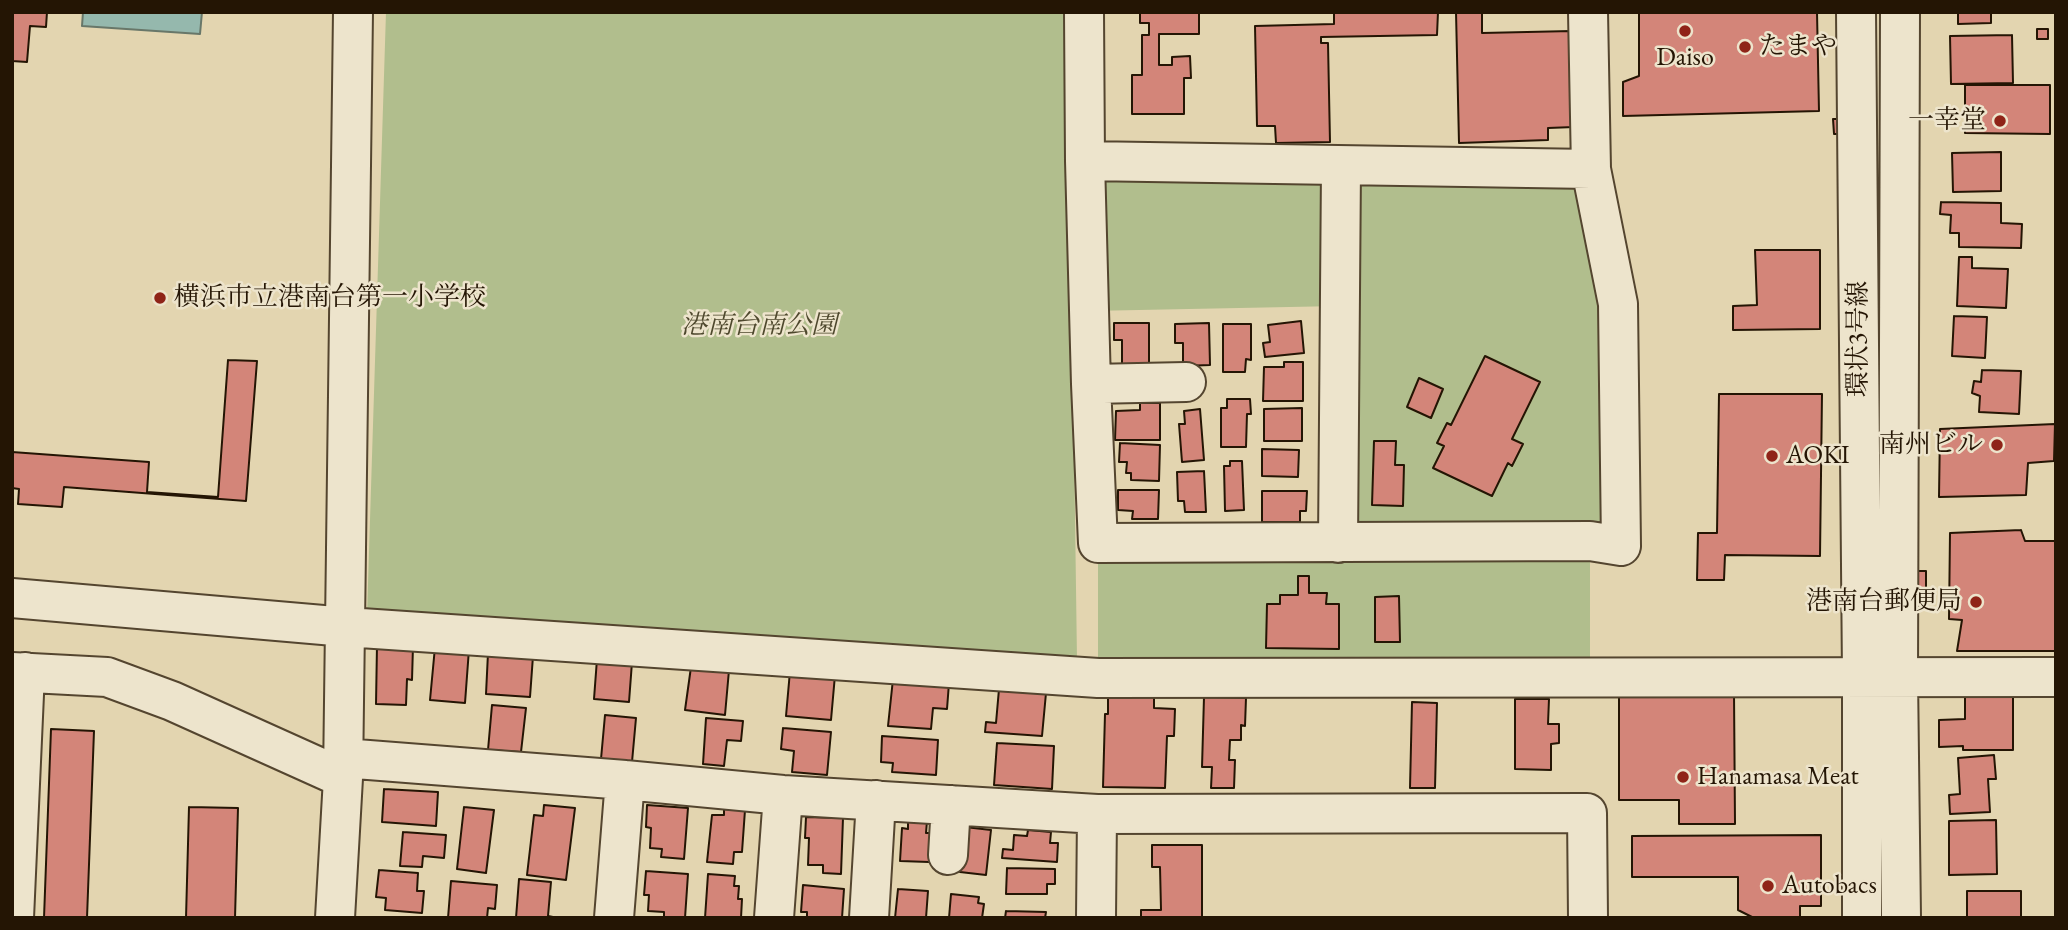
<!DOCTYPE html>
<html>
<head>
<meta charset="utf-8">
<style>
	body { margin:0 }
	#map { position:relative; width:2068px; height:930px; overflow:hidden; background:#e3d5b0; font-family:"EB Garamond",serif }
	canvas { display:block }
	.frame { position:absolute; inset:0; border:14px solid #241504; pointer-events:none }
</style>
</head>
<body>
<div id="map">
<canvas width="2068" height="930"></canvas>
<div class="frame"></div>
</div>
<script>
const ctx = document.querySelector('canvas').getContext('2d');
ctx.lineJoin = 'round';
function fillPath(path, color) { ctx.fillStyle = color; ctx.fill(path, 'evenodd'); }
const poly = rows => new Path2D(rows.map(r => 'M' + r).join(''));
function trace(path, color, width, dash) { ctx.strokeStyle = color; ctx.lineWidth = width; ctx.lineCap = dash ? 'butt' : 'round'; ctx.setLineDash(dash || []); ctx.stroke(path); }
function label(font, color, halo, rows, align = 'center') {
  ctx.font = font + ' "EB Garamond","Noto Serif JP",serif'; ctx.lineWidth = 5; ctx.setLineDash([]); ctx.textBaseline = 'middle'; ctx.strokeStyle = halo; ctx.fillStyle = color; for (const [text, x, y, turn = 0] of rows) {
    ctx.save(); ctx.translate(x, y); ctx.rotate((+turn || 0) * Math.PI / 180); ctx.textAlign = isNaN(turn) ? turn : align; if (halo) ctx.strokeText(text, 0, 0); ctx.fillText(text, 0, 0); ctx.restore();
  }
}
fillPath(poly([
	[386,12,1068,12,1077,660,367,615],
	[1085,161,1591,169,1621,546,1590,542,1590,677,1098,678,1098,543,1338,542,1339,306,1089,311]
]), '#b1be8d');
const water = poly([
	[83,12,202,12,200,34,82,26,83,12]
]);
fillPath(water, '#95b8ad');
trace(water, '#687769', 2);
const building = poly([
	[12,12,47,12,46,27,30,26,27,62,12,61,12,12],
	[1140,12,1199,12,1199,34,1159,34,1159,65,1172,65,1172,57,1190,56,1191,78,1184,78,1184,114,1132,114,1132,75,1142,75,1142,35,1149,35,1149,23,1140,23,1140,12],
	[1334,12,1438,12,1437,35,1321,37,1321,43,1328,43,1330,142,1276,143,1275,126,1257,126,1255,26,1334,24,1334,12],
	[1456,12,1482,12,1482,33,1572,31,1574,127,1548,128,1548,140,1459,143,1456,12],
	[1639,12,1817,12,1819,111,1623,116,1623,82,1639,76,1639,12],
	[1958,12,1991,12,1991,23,1958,24,1958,12],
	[2037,29,2048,29,2048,39,2037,39,2037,29],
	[2012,35,2013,83,1951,84,1950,36,2012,35],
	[1965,85,2050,85,2050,134,1965,133,1965,85],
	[1833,119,1841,119,1841,134,1834,134,1833,119],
	[2001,152,2001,191,1953,192,1952,153,2001,152],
	[1941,202,2001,203,2001,223,2022,224,2021,248,1959,247,1959,233,1950,233,1951,215,1940,214,1941,202],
	[1755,250,1820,250,1820,329,1733,330,1733,306,1757,305,1755,250],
	[1959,257,1972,257,1972,268,2008,269,2006,308,1957,306,1959,257],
	[1954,316,1987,317,1985,358,1952,356,1954,316],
	[1301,321,1304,353,1265,357,1263,343,1270,342,1268,325,1301,321],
	[1114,323,1149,323,1149,367,1122,367,1122,340,1114,340,1114,323],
	[1209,323,1210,365,1183,366,1183,343,1175,343,1175,324,1209,323],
	[1223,324,1251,324,1251,360,1246,359,1245,372,1223,372,1223,324],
	[1485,356,1540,382,1512,439,1523,444,1512,466,1508,463,1492,496,1433,468,1444,446,1437,443,1447,423,1451,425,1485,356],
	[228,360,257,361,246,501,64,487,62,507,18,504,19,489,12,488,12,452,149,462,147,492,218,497,228,360],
	[1284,362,1303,362,1303,401,1263,401,1264,367,1284,367,1284,362],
	[1982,370,2021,371,2019,414,1979,412,1980,396,1972,393,1974,381,1981,382,1982,370],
	[1419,378,1443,389,1431,418,1407,407,1419,378],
	[1719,394,1822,394,1820,556,1725,555,1724,580,1697,580,1698,533,1717,533,1719,394],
	[1227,399,1250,399,1251,414,1247,414,1246,447,1221,447,1221,408,1227,408,1227,399],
	[1140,403,1160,403,1160,440,1115,440,1116,411,1140,410,1140,403],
	[1302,408,1302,441,1264,441,1264,409,1302,408],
	[1200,409,1204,460,1182,462,1179,424,1185,424,1184,411,1200,409],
	[2055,424,2054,461,2028,463,2026,495,1939,497,1940,429,2055,424],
	[1374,441,1396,441,1395,465,1404,465,1403,506,1372,505,1374,441],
	[1120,443,1160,445,1159,481,1131,480,1131,473,1126,473,1127,462,1119,462,1120,443],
	[1262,449,1299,450,1298,477,1262,476,1262,449],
	[1230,461,1242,461,1244,510,1225,511,1224,466,1230,466,1230,461],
	[1204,471,1206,512,1185,512,1184,501,1178,501,1177,472,1204,471],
	[1118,490,1159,490,1158,519,1132,519,1133,511,1118,510,1118,490],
	[1262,491,1307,491,1306,511,1300,511,1300,522,1262,522,1262,491],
	[2021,530,2025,541,2056,541,2056,651,1957,651,1962,620,1949,619,1950,533,2021,530],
	[1918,571,1926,571,1926,592,1918,592,1918,571],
	[1298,576,1309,576,1309,593,1327,593,1326,604,1339,604,1339,649,1266,648,1267,604,1280,604,1280,595,1298,595,1298,576],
	[1399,596,1400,642,1375,642,1375,597,1399,596],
	[377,645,413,646,412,680,407,679,406,705,376,704,377,645],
	[435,647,469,649,465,703,430,700,435,647],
	[488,653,533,656,530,697,486,694,488,653],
	[597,659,632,662,629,702,594,699,597,659],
	[691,667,729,670,725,715,685,710,691,667],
	[790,671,835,675,831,720,786,716,790,671],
	[893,679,949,683,947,709,933,708,931,729,888,726,893,679],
	[999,689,1046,693,1042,736,985,732,986,722,996,723,999,689],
	[1734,693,1735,824,1679,824,1679,800,1619,800,1619,695,1734,693],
	[1108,694,1154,695,1154,708,1175,709,1174,736,1167,736,1165,788,1103,787,1105,714,1108,714,1108,694],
	[2013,695,2013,750,1963,750,1963,746,1939,747,1939,720,1965,719,1965,696,2013,695],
	[1204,697,1246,698,1245,726,1241,725,1241,740,1230,740,1229,760,1235,760,1234,788,1211,788,1212,767,1202,767,1204,697],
	[1515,699,1549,699,1548,724,1559,724,1559,743,1551,744,1551,770,1515,769,1515,699],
	[1412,702,1437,703,1435,788,1410,788,1412,702],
	[492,705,526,708,521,752,488,750,492,705],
	[605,715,636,718,632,762,601,759,605,715],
	[706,718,743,721,741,741,727,740,724,766,703,764,706,718],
	[783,728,831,732,827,775,792,772,794,751,781,749,783,728],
	[51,729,94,731,87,918,44,918,51,729],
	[882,736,938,740,936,775,892,772,893,763,881,762,882,736],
	[997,743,1054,746,1052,789,994,785,997,743],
	[1994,755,1996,779,1988,779,1990,812,1950,814,1949,795,1960,794,1958,758,1994,755],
	[384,789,438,792,436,826,382,822,384,789],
	[544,805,575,808,566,880,527,875,534,815,543,816,544,805],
	[647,805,688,808,684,859,661,857,662,849,650,848,651,828,646,827,647,805],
	[189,807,238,808,235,918,186,918,189,807],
	[464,807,494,810,486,873,457,869,464,807],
	[724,809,745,810,742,852,734,852,733,864,707,862,712,815,724,815,724,809],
	[806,817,843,818,841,874,823,873,823,865,808,865,809,838,805,838,806,817],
	[908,820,927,821,926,833,933,833,929,862,900,861,902,828,908,829,908,820],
	[1996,820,1997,874,1949,875,1949,821,1996,820],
	[965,827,991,830,986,875,960,872,965,827],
	[1028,830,1051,832,1050,843,1058,843,1057,862,1002,858,1003,849,1013,850,1014,835,1027,836,1028,830],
	[403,832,446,835,444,858,423,856,422,867,400,866,403,832],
	[1821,835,1821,906,1800,906,1800,917,1752,917,1738,910,1738,877,1632,877,1632,836,1821,835],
	[1152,845,1202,845,1202,918,1141,918,1141,910,1161,910,1160,867,1152,867,1152,845],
	[1007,868,1055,869,1055,884,1047,884,1047,894,1006,894,1007,868],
	[379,870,418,873,417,891,424,891,422,913,385,910,386,898,376,897,379,870],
	[646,871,688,874,685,918,664,918,664,912,648,911,649,895,644,895,646,871],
	[708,874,735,876,734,886,739,886,738,899,742,899,741,918,705,918,708,874],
	[519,879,551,882,548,916,558,918,516,918,519,879],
	[451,881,497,885,495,909,488,908,487,918,448,918,451,881],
	[803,885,844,889,842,918,807,918,807,912,801,912,803,885],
	[898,889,928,891,926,918,895,918,898,889],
	[1967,891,2021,891,2021,918,1967,918,1967,891],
	[951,894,979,897,978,903,984,904,982,918,949,918,951,894],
	[1006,911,1046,912,1045,918,1005,918,1006,911]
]);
fillPath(building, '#d38579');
trace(building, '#241504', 2);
const minor = poly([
	[1084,12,1085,161,1091,384,1098,543,1590,541,1621,546,1618,304,1591,169,1588,12],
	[1856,12,1862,676,1862,918],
	[1900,12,1898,676,1901,918],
	[1085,161,1591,169],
	[1091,384,1186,382],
	[1338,543,1341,167],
	[12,598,346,627,1098,678,2056,677],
	[12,672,107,677,172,701,343,778],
	[343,758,625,780,783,795,1097,814,1096,918],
	[1097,814,1587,813,1588,918],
	[948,855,951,805],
	[14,918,25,672],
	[335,918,343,778,353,12],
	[614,918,625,780],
	[774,918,783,795],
	[869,918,876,800]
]);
trace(minor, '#54452f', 42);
trace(minor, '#ede4cc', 38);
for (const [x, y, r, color] of [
	[1685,31,7,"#8f2418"],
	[1745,47,7,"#8f2418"],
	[2000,121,7,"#8f2418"],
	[160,298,7,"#8f2418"],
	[1997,445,7,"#8f2418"],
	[1772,456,7,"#8f2418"],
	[1976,602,7,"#8f2418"],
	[1683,777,7,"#8f2418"],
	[1768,886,7,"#8f2418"]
]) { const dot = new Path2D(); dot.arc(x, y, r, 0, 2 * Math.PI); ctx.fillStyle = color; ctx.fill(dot); trace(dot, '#ede4cc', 2.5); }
label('26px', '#241504', '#ede4cc', [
	["たまや",1759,47],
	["Daiso",1685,58,"center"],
	["一幸堂",1986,121,"right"],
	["横浜市立港南台第一小学校",174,298],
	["南州ビル",1983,445,"right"],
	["AOKI",1786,456],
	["港南台郵便局",1962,602,"right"],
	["Hanamasa Meat",1697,777],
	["Autobacs",1782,886]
], 'left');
label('italic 26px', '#4e482d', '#ede4cc', [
	["港南台南公園",759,326]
]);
label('26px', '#241504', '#ede4cc', [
	["環状3号線",1859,339,-90]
]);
</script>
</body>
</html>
